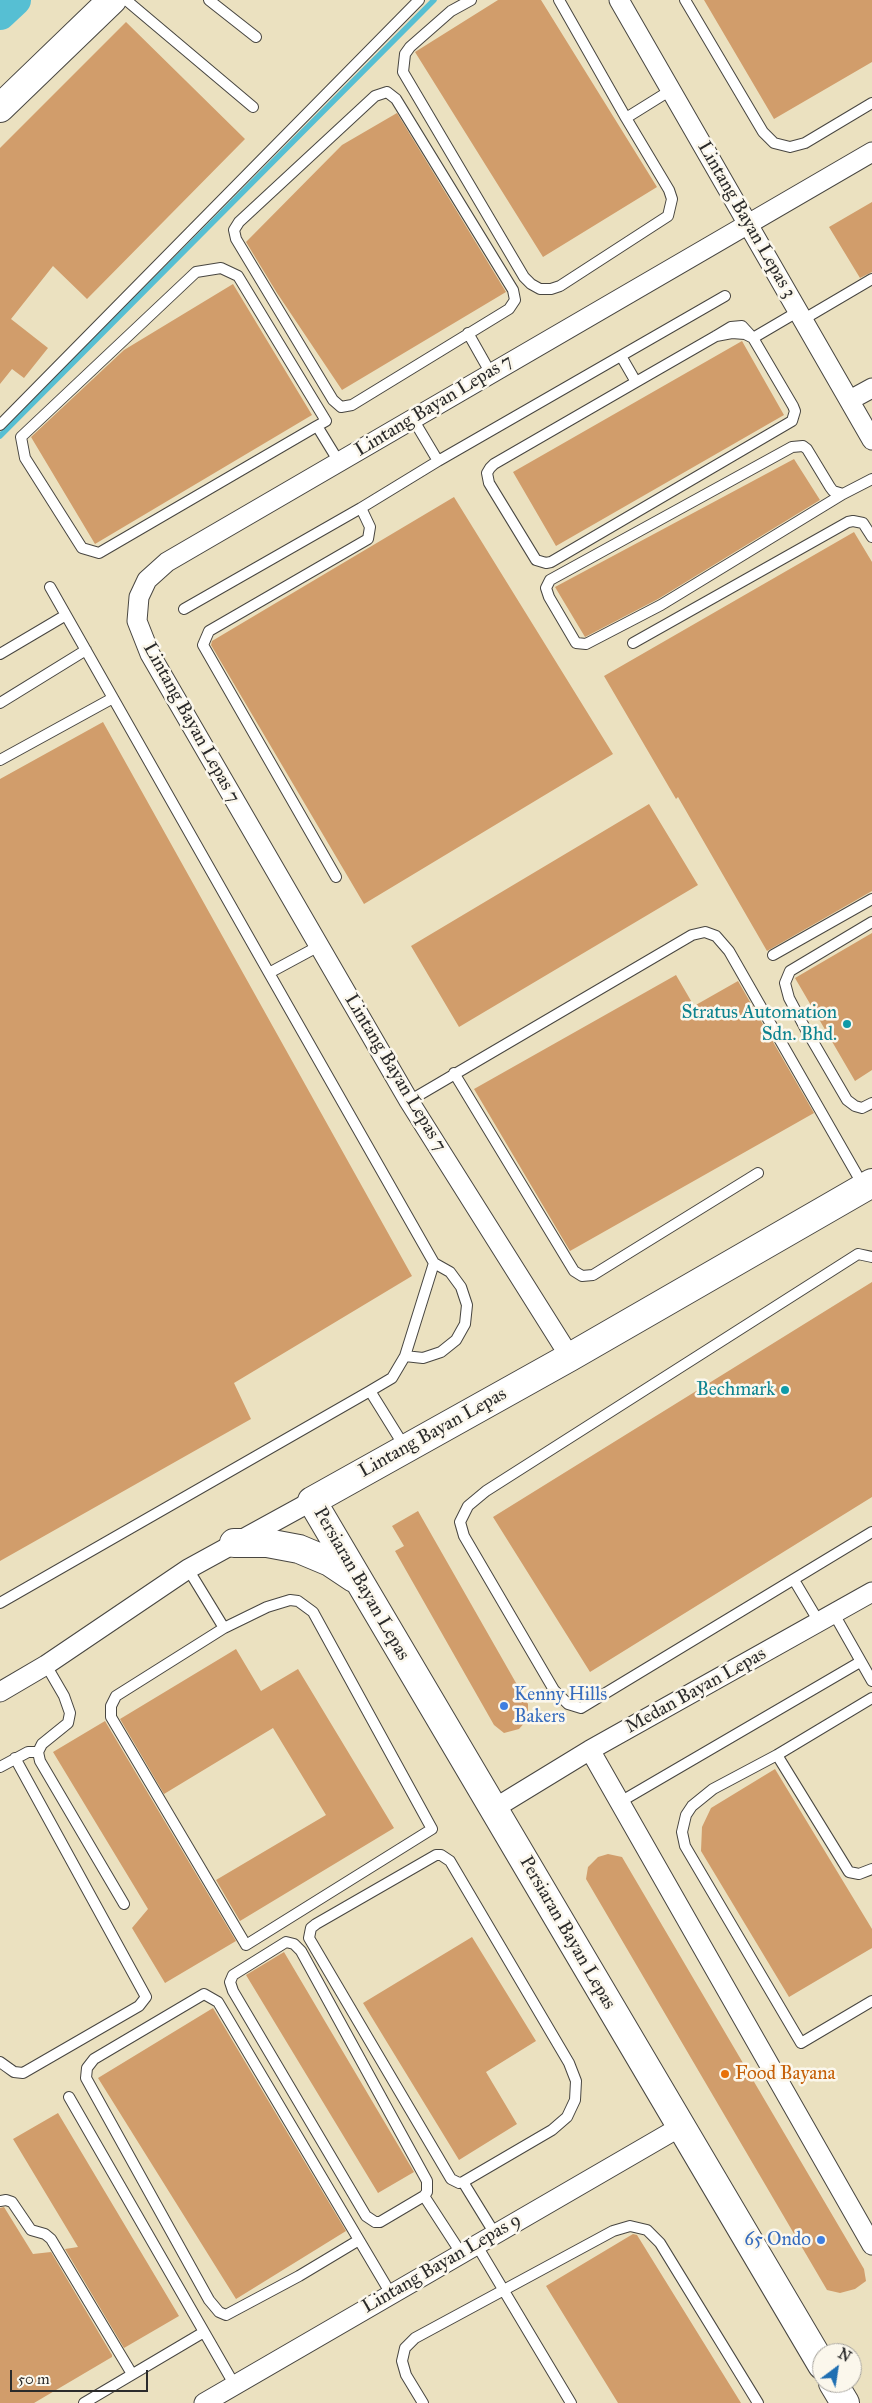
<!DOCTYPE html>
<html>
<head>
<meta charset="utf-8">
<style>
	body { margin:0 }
	#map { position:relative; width:872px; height:2403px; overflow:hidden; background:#ebe1c0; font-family:"IM FELL Great Primer",serif }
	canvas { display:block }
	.north { position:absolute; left:812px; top:2343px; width:50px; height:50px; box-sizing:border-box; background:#fbf7ec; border:1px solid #a8a59f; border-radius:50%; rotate:31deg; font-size:14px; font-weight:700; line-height:20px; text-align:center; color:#2b2b2b }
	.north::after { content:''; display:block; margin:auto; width:18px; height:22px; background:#1f6fb2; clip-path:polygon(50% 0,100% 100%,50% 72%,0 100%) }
	.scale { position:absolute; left:10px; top:2370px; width:138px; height:22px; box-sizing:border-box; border:2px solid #2b2b2b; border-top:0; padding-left:6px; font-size:15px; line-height:18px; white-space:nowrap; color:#2b2b2b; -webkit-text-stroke:4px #fbf7ec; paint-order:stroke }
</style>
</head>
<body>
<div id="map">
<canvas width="872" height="2403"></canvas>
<div class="north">N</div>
<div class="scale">50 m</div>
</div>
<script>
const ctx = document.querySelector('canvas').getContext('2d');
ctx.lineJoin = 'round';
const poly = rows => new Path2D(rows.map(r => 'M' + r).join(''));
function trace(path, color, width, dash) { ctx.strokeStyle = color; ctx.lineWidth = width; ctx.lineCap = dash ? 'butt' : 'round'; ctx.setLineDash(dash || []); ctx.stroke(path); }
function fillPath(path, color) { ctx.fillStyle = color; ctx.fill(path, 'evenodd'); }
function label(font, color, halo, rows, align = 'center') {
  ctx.font = font + ' "IM FELL Great Primer",serif'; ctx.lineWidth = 5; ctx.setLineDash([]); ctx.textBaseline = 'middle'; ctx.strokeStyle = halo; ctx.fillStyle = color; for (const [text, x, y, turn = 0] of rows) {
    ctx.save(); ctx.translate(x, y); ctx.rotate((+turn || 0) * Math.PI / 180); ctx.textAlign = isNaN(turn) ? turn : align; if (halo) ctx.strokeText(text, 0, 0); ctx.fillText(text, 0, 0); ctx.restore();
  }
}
trace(poly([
	[0,436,434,0]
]), '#56bfd3', 5.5);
trace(poly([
	[0,14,15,0]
]), '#56bfd3', 32);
fillPath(poly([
	[498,0,541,0,657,187,543,257,415,52],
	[704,0,872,0,872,62,774,119],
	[126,22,245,139,87,299,53,266,11,319,48,348,24,378,12,369,0,384,0,148],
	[397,113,506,292,342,390,277,293,246,242,342,145],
	[872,202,872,272,860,278,829,227],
	[233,284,312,415,95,544,31,437,124,350],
	[742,341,784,415,556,546,513,472],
	[794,459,820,500,658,599,585,637,555,587],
	[454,497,613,754,364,904,211,645,212,641],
	[854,532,872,562,872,891,767,951,678,797,676,799,604,676],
	[103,722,412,1276,234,1383,251,1419,0,1561,0,779],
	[649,804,698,885,459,1027,411,946],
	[872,933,872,1070,855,1081,795,978],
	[676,975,694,1006,738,981,814,1113,570,1251,474,1089],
	[872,1282,872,1497,590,1672,493,1517],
	[418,1511,528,1704,528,1719,519,1729,504,1733,494,1725,395,1551,404,1546,392,1526],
	[236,1649,261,1691,298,1669,394,1828,240,1921,216,1880,326,1815,273,1728,164,1794,120,1719],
	[105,1721,236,1941,165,1983,132,1928,148,1909,53,1752],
	[775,1769,872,1929,872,1948,789,1997,701,1851,702,1827,711,1808],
	[608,1854,622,1857,864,2269,866,2281,855,2289,840,2293,827,2290,586,1879,588,1867,598,1857],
	[472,1937,536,2041,486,2072,517,2124,459,2160,363,2003],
	[284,1952,414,2172,378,2193,246,1975],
	[213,2008,346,2231,236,2299,98,2078],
	[58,2113,179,2316,124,2348,65,2249,78,2247,13,2139],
	[4,2207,33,2254,51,2252,112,2355,112,2357,34,2403,0,2403,0,2208],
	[633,2234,637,2235,741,2403,618,2403,546,2286]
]), '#d19d6b');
const lane = poly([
	[126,0,253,107],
	[209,0,256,37],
	[471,0,451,11,410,47,405,54,403,72,524,277,531,284,540,289,551,289,560,286,668,216,672,199,669,190,626,118,671,90],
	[559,0,626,118],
	[685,0,763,132,774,143,790,147,805,143,872,103],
	[387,92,396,99,513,290,515,300,509,309,352,405,341,407,333,400,236,239,234,230,239,222,375,96,387,92],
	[804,319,872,279],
	[468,333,490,372],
	[716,336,732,333,745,334,753,338,793,406,795,411,792,421,551,562,546,563,536,560,489,483,487,473,490,468,494,464,636,382,716,336,731,327,742,326,753,338],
	[753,338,799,311],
	[621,356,636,382],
	[0,425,419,0],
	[317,426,326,421,238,276,221,268,196,272,21,437,25,458,82,548,99,553,317,426,339,462],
	[438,461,725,296],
	[843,494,833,491,830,487,807,449,803,446,792,447,550,580,546,588,549,597,576,643,586,644,661,605,843,494,872,479],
	[50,587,269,973,319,946],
	[184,609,361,508],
	[633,643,848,522,853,521,863,523,872,537],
	[0,654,66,615],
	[0,703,86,650],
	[0,760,113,698],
	[336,877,203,645,209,631,368,539,370,527,361,508,438,461,413,419],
	[872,922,790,971,785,983,789,998,805,1028,847,1100,855,1106,862,1108,872,1103],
	[773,955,872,899],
	[269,973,434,1263,405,1356,392,1378,370,1391,406,1449],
	[454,1073,574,1271,582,1276,593,1275,758,1173],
	[409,1101,692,935,705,932,716,936,729,951,864,1187],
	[872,1257,858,1254,486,1491,468,1506,460,1522,464,1536,554,1690,568,1704,581,1708,872,1532],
	[405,1356,423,1358,441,1352,456,1340,465,1324,467,1305,461,1287,450,1272,434,1263],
	[188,1569,224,1628],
	[794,1580,819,1622],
	[290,1600,298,1601,313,1612,432,1829,246,1945,111,1717,111,1706,116,1696,224,1628,267,1607,290,1600],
	[0,1603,370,1391],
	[834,1614,872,1681],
	[46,1665,64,1696,70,1713,68,1723,42,1744,38,1752,40,1761,124,1904],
	[872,1698,777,1755,713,1789,692,1806,686,1815,682,1832,685,1846,801,2043,872,2001],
	[777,1755,849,1872,859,1874,872,1869],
	[0,1767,28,1752,38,1752],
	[620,1802,860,1662],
	[0,2062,14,2072,23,2073,139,2006,146,1997,15,1758],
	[69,2097,234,2384],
	[463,2182,459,2183,451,2179,309,1938,311,1928,316,1924,436,1855,441,1855,450,1861,569,2063,576,2081,575,2100,567,2117,552,2130,463,2182,495,2234],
	[424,2196,380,2222,375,2222,366,2216,233,1991,230,1982,233,1975,286,1942,294,1944,301,1951,427,2181,427,2192,424,2196,461,2253],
	[0,2201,6,2200,12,2202,31,2230,45,2234,51,2239,132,2374],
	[359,2240,299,2276,226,2315,219,2312,209,2300,86,2078,87,2068,94,2059,204,1994,218,2002,359,2240,391,2294],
	[476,2244,571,2403],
	[84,2403,204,2332],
	[423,2403,406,2375,402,2361,405,2348,415,2338,613,2231,630,2226,647,2230,660,2243,758,2403]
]);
const street = poly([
	[619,0,872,440],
	[850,400,872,388],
	[570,1357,409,1101,150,654,137,621,139,597,147,580,167,562,872,152],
	[0,1692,46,1665,188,1569,312,1501],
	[590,1750,872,2245],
	[495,1808,590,1750,872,1592],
	[204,2403,680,2127]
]);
const secondary = poly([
	[0,108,112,0],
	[234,1543,267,1543,299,1549,330,1562,354,1578],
	[822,2365,312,1501,570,1357,872,1183],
	[833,2383,845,2403]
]);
trace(lane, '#484641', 12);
trace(street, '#484641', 21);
trace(secondary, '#484641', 30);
trace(lane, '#fff', 10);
trace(street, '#fff', 19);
trace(secondary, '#fff', 28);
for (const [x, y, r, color] of [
	[847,1024,5,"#0f9aa8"],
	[785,1390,5,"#0f9aa8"],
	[504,1706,5,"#3f7fe0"],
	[725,2074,5,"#e8710a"],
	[821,2240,5,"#3f7fe0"]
]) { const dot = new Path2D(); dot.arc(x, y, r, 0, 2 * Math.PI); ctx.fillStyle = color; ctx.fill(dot); trace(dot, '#fbf7ec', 2); }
label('19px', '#2b2b2b', '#fbf7ec', [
	["Lintang Bayan Lepas 3",746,220,60],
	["Lintang Bayan Lepas 7",434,406,-31],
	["Lintang Bayan Lepas 7",191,723,61],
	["Lintang Bayan Lepas 7",395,1073,59],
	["Lintang Bayan Lepas",433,1433,-29],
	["Persiaran Bayan Lepas",361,1584,60],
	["Medan Bayan Lepas",696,1691,-29],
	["Persiaran Bayan Lepas",567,1933,60],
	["Lintang Bayan Lepas 9",442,2264,-30]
]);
label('19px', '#0d838f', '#fbf7ec', [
	["Stratus Automation",837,1013],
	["Sdn. Bhd.",837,1035],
	["Bechmark",775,1390]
], 'right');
label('19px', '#366cbe', '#fbf7ec', [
	["Kenny Hills",514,1695],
	["Bakers",514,1717],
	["65 Ondo",811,2240,"right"]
], 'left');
label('19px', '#c56008', '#fbf7ec', [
	["Food Bayana",735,2074]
], 'left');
</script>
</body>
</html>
